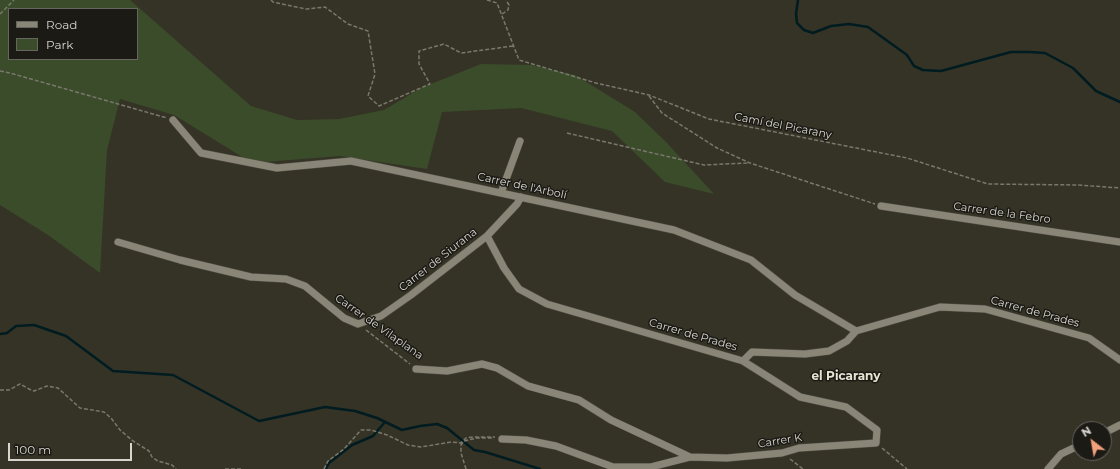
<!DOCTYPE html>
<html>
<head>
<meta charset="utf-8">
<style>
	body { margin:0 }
	#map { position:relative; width:1120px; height:469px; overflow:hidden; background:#353326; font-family:Montserrat,sans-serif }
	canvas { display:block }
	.legend { position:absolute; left:8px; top:8px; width:130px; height:52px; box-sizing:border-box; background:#1c1a15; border:1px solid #67655f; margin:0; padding:5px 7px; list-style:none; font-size:12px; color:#d7d5cd }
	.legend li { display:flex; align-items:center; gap:8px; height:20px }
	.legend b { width:20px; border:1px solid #67655f }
	.north { position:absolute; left:1072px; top:421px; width:40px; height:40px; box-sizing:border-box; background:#1c1a15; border:1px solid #67655f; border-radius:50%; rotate:329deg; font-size:11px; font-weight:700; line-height:16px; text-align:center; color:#d7d5cd }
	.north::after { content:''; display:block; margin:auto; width:14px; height:18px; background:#f1a17c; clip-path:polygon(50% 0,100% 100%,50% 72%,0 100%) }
	.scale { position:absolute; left:8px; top:443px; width:124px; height:18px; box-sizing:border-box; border:2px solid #d7d5cd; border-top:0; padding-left:5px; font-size:12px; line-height:14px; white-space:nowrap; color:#d7d5cd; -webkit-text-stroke:3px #1c1a15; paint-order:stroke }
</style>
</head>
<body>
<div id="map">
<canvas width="1120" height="469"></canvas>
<ul class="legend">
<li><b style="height:5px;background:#898677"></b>Road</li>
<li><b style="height:11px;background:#3b4c2a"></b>Park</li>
</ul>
<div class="north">N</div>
<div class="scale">100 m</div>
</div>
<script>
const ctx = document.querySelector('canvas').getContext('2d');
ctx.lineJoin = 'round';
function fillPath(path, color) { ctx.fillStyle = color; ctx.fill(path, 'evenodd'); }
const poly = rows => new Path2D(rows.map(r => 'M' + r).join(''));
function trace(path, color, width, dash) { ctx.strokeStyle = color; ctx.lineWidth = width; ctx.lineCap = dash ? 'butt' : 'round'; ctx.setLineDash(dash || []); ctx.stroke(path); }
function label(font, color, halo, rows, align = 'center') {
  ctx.font = font + ' Montserrat,sans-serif'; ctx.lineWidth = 3; ctx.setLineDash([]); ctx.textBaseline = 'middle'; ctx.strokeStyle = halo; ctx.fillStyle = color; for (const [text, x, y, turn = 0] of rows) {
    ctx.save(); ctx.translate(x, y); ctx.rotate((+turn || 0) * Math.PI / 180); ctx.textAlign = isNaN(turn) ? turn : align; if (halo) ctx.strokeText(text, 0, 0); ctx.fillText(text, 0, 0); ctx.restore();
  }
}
fillPath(poly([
	[0,0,130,0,251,106,297,120,339,119,384,110,421,88,481,64,531,65,575,75,635,112,666,142,714,194,665,182,612,131,521,108,442,112,427,169,340,156,252,163,174,115,120,99,107,150,100,273,48,235,0,205],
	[9,9,137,9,137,59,9,59]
]), '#3b4c2a');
trace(poly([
	[798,0,796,14,797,23,804,30,813,33,831,26,849,24,868,27,907,55,914,66,923,70,941,71,1011,52,1029,52,1045,53,1073,68,1096,91,1120,102],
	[0,334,7,333,16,326,34,325,66,336,113,371,173,375,259,421,325,407,355,411,377,418,402,430,420,426,437,424,447,428,474,450,485,452,540,469],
	[326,469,329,463,352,445,373,436,385,422]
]), '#001c20', 2.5);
const minor = poly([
	[173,120,201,153,277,168,351,161,674,230,751,260,795,295,856,331],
	[501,193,520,141],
	[881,206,1120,242],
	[487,236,504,268,519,289,547,304,743,361,752,352,805,354,829,351,847,341,856,331,940,307,985,309,1089,338,1120,360],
	[118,242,180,260,251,277,286,279,305,286,344,318,358,324,381,316,411,295,487,236,517,204,521,197],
	[416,369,447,371,482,364,497,368,528,386,579,400,611,420,690,457],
	[1104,433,1120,425],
	[502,439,526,440,556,446,613,467,651,467,690,457,727,458,782,453,799,448,876,443,877,430,846,407,800,397,743,361],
	[1048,469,1061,454,1080,445]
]);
trace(minor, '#514e44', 8);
trace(poly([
	[271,0,273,2,306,9,325,7,348,24,368,31,375,74,368,96,379,106,430,84,419,64,419,51,444,44,461,53,513,46],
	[487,0,497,3,519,60,596,83,649,95,709,119,907,158,988,184,1078,185,1120,188],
	[0,14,14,0],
	[502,14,508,10,509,5,506,0],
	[0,71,10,73,167,118],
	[649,96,662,113,717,148,750,163,875,204],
	[567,133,704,165,748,163],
	[366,330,410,364],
	[0,390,9,390,20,384,31,390,34,391,47,386,58,388,80,408,104,412,111,418,120,430,133,441,149,451,152,457,158,461,172,465,176,469],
	[882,448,907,469],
	[790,459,803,469],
	[225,469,242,469],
	[324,469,328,461,344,449,361,430,371,430,387,435,408,445,421,447,451,442,461,443,466,438,473,437,495,437],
	[466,469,461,453,461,445,464,441,477,438,494,438]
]), '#7a786d', 1.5, [4, 2]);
trace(minor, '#898677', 7);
label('11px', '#d7d5cd', '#1c1a15', [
	["Camí del Picarany",783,126,11],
	["Carrer de l'Arbolí",522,186,12],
	["Carrer de la Febro",1002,213,8],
	["Carrer de Siurana",438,260,-38],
	["Carrer de Prades",1035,312,15],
	["Carrer de Vilaplana",379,327,35],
	["Carrer de Prades",693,335,16],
	["Carrer K",780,441,-9]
]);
label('bold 12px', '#e7e3d3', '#1c1a15', [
	["el Picarany",846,376]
]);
</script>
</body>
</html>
